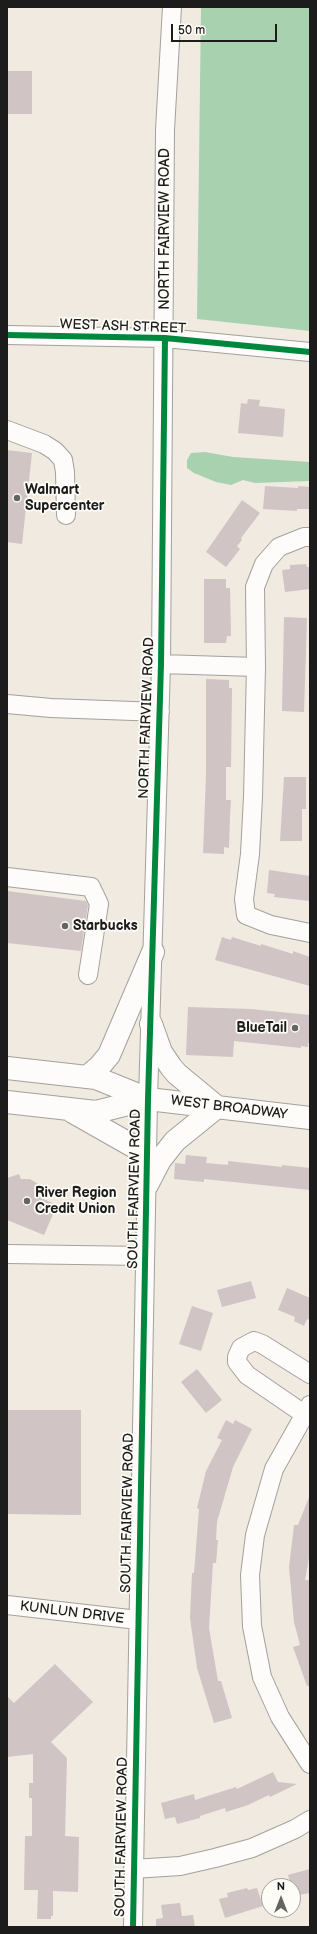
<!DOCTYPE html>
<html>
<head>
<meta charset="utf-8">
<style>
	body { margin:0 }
	#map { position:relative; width:317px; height:1934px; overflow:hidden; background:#f0eae0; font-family:"Balsamiq Sans",sans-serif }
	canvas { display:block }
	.frame { position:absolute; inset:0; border:8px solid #1c1c1c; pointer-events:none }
	.north { position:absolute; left:261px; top:1878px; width:40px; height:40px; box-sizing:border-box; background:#fdfcf7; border:1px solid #a3a29f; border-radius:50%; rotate:0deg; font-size:11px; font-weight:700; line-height:16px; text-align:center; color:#1c1c1c }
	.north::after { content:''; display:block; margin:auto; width:14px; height:18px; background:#666461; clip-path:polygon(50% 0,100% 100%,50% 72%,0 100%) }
	.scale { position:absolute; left:171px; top:24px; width:106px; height:18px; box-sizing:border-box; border:2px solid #1c1c1c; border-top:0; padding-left:5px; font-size:12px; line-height:14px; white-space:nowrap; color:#1c1c1c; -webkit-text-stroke:3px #fdfcf7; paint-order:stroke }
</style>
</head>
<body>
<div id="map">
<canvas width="317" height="1934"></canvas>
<div class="frame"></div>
<div class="north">N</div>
<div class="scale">50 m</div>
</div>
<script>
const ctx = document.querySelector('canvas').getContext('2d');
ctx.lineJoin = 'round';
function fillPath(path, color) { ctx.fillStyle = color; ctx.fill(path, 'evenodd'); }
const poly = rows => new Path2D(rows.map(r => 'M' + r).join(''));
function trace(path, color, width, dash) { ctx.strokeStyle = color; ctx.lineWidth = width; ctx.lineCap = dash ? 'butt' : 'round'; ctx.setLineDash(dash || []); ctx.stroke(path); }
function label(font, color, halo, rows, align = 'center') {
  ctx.font = font + ' "Balsamiq Sans",sans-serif'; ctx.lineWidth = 3.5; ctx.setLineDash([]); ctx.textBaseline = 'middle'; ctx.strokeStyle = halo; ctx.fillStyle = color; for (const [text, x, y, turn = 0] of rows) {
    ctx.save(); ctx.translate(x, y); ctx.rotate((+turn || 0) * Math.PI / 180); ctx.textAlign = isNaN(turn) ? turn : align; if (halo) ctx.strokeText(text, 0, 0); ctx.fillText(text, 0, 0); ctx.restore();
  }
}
fillPath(poly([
	[201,7,310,7,310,331,197,319],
	[205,452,233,457,310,462,310,481,255,483,243,480,231,485,216,482,194,473,187,468,187,460,191,453]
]), '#a8d1b0');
fillPath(poly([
	[7,71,32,71,32,114,7,114],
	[248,399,260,400,259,406,285,409,283,437,238,433,241,403,247,404],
	[7,450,32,453,22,544,7,542],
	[265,486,298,488,298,486,310,487,310,509,297,509,297,511,263,509],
	[242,500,260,513,241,538,242,540,237,546,240,549,226,567,206,552],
	[306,564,307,567,310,567,310,589,285,592,282,570,290,569,290,565],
	[204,579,226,579,226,588,230,588,231,636,227,636,226,643,204,643],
	[284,617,307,618,304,712,282,711],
	[206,679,229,680,229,688,232,688,231,767,226,767,226,800,231,800,230,816,229,848,224,847,224,854,203,853,206,774],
	[284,777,306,777,306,809,302,809,302,841,280,841],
	[269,870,310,876,310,901,274,897,275,894,267,893],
	[7,891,86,901,88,905,81,951,7,943],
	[222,937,231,940,232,937,261,946,261,944,293,954,293,951,310,957,310,986,215,960],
	[188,1007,251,1009,310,1015,310,1043,308,1043,308,1047,301,1046,301,1048,234,1041,233,1057,186,1055],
	[186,1155,207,1157,206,1163,228,1165,228,1161,282,1167,282,1165,310,1168,310,1190,204,1179,204,1182,174,1179,175,1163,185,1164],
	[19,1174,21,1179,30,1179,38,1184,41,1198,57,1205,44,1235,7,1220,7,1178],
	[251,1281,256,1298,222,1307,217,1290],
	[287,1288,310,1298,310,1320,307,1319,304,1326,294,1321,295,1317,278,1310],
	[192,1306,213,1313,201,1351,179,1344],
	[197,1369,222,1400,206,1413,181,1382],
	[7,1410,81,1410,81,1515,7,1514],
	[226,1420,233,1424,235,1420,252,1429,233,1467,217,1522,216,1540,218,1540,216,1563,213,1563,209,1628,218,1681,221,1681,232,1718,214,1723,197,1668,190,1618,192,1573,194,1573,199,1509,197,1508,206,1471,222,1440,217,1438],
	[309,1497,310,1552,305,1580,310,1580,310,1686,307,1686,293,1647,300,1645,294,1622,289,1567,294,1525,298,1525],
	[55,1664,93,1702,51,1742,67,1758,65,1836,79,1837,78,1892,53,1891,53,1916,51,1916,51,1919,37,1919,38,1890,24,1890,25,1836,32,1836,32,1798,29,1798,29,1783,33,1783,33,1754,7,1757,7,1696,14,1703],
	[273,1772,278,1782,297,1784,270,1797,269,1795,248,1805,226,1812,225,1808,200,1816,200,1818,177,1824,175,1817,165,1819,161,1803,194,1794,195,1800,236,1787,237,1789],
	[310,1869,310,1893,293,1896,293,1886,291,1886,288,1875],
	[247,1888,248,1890,257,1888,263,1906,225,1918,219,1899,228,1897,227,1893],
	[180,1903,182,1916,193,1915,195,1927,156,1927,156,1919,163,1918,161,1905]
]), '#d0c4c5');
const minor = poly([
	[7,335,165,338,310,352],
	[7,430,44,444,55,451,63,460,65,472,66,515],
	[310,537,304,537,279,547,264,564,255,587,256,667,253,797,250,854,244,899,246,915,271,925,310,933],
	[161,664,256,667],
	[7,704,51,708,160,712],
	[7,877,91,887,99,904,88,975],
	[7,1254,145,1256],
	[310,1405,274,1469,255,1535,250,1575,252,1626,262,1677,280,1717,310,1764],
	[304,1414,247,1375,237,1362,237,1357,241,1348,254,1341,262,1344,310,1374],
	[7,1605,138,1620],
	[133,1869,180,1866,215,1858,252,1848,295,1829,310,1820],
	[133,1927,148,1099,161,664,165,130,172,7]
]);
const major = poly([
	[7,1068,96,1078,148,1099,310,1118],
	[87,1077,99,1067,109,1055,153,952],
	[7,1102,96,1112,148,1099],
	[73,1112,147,1154],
	[147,1185,160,1160,175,1141,217,1107,177,1074,171,1067,161,1052,151,1024]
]);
trace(minor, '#a4a09b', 20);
trace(major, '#a4a09b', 24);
trace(minor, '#fdfcfa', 18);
trace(major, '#fdfcfa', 22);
trace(poly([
	[7,335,165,338,310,352],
	[133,1927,148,1099,161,664,165,338]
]), '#00873e', 6);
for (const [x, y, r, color] of [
	[17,498,4,"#666461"],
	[65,926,4,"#666461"],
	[295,1028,4,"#666461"],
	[27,1201,4,"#666461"]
]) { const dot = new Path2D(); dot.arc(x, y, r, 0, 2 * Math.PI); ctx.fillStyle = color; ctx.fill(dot); trace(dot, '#fdfcf7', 1.5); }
label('14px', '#1c1c1c', '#fdfcf7', [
	["NORTH FAIRVIEW ROAD",165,229,-90],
	["WEST ASH STREET",123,327,2],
	["NORTH FAIRVIEW ROAD",147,718,-88],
	["WEST BROADWAY",229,1108,7],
	["SOUTH FAIRVIEW ROAD",135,1189,-89],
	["SOUTH FAIRVIEW ROAD",128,1513,-89],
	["KUNLUN DRIVE",72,1613,7],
	["SOUTH FAIRVIEW ROAD",122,1837,-89]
]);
label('bold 14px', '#1c1c1c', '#fdfcf7', [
	["Walmart",25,490],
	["Supercenter",25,506],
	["Starbucks",73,926],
	["BlueTail",287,1028,"right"],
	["River Region",35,1193],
	["Credit Union",35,1209]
], 'left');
</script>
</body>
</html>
